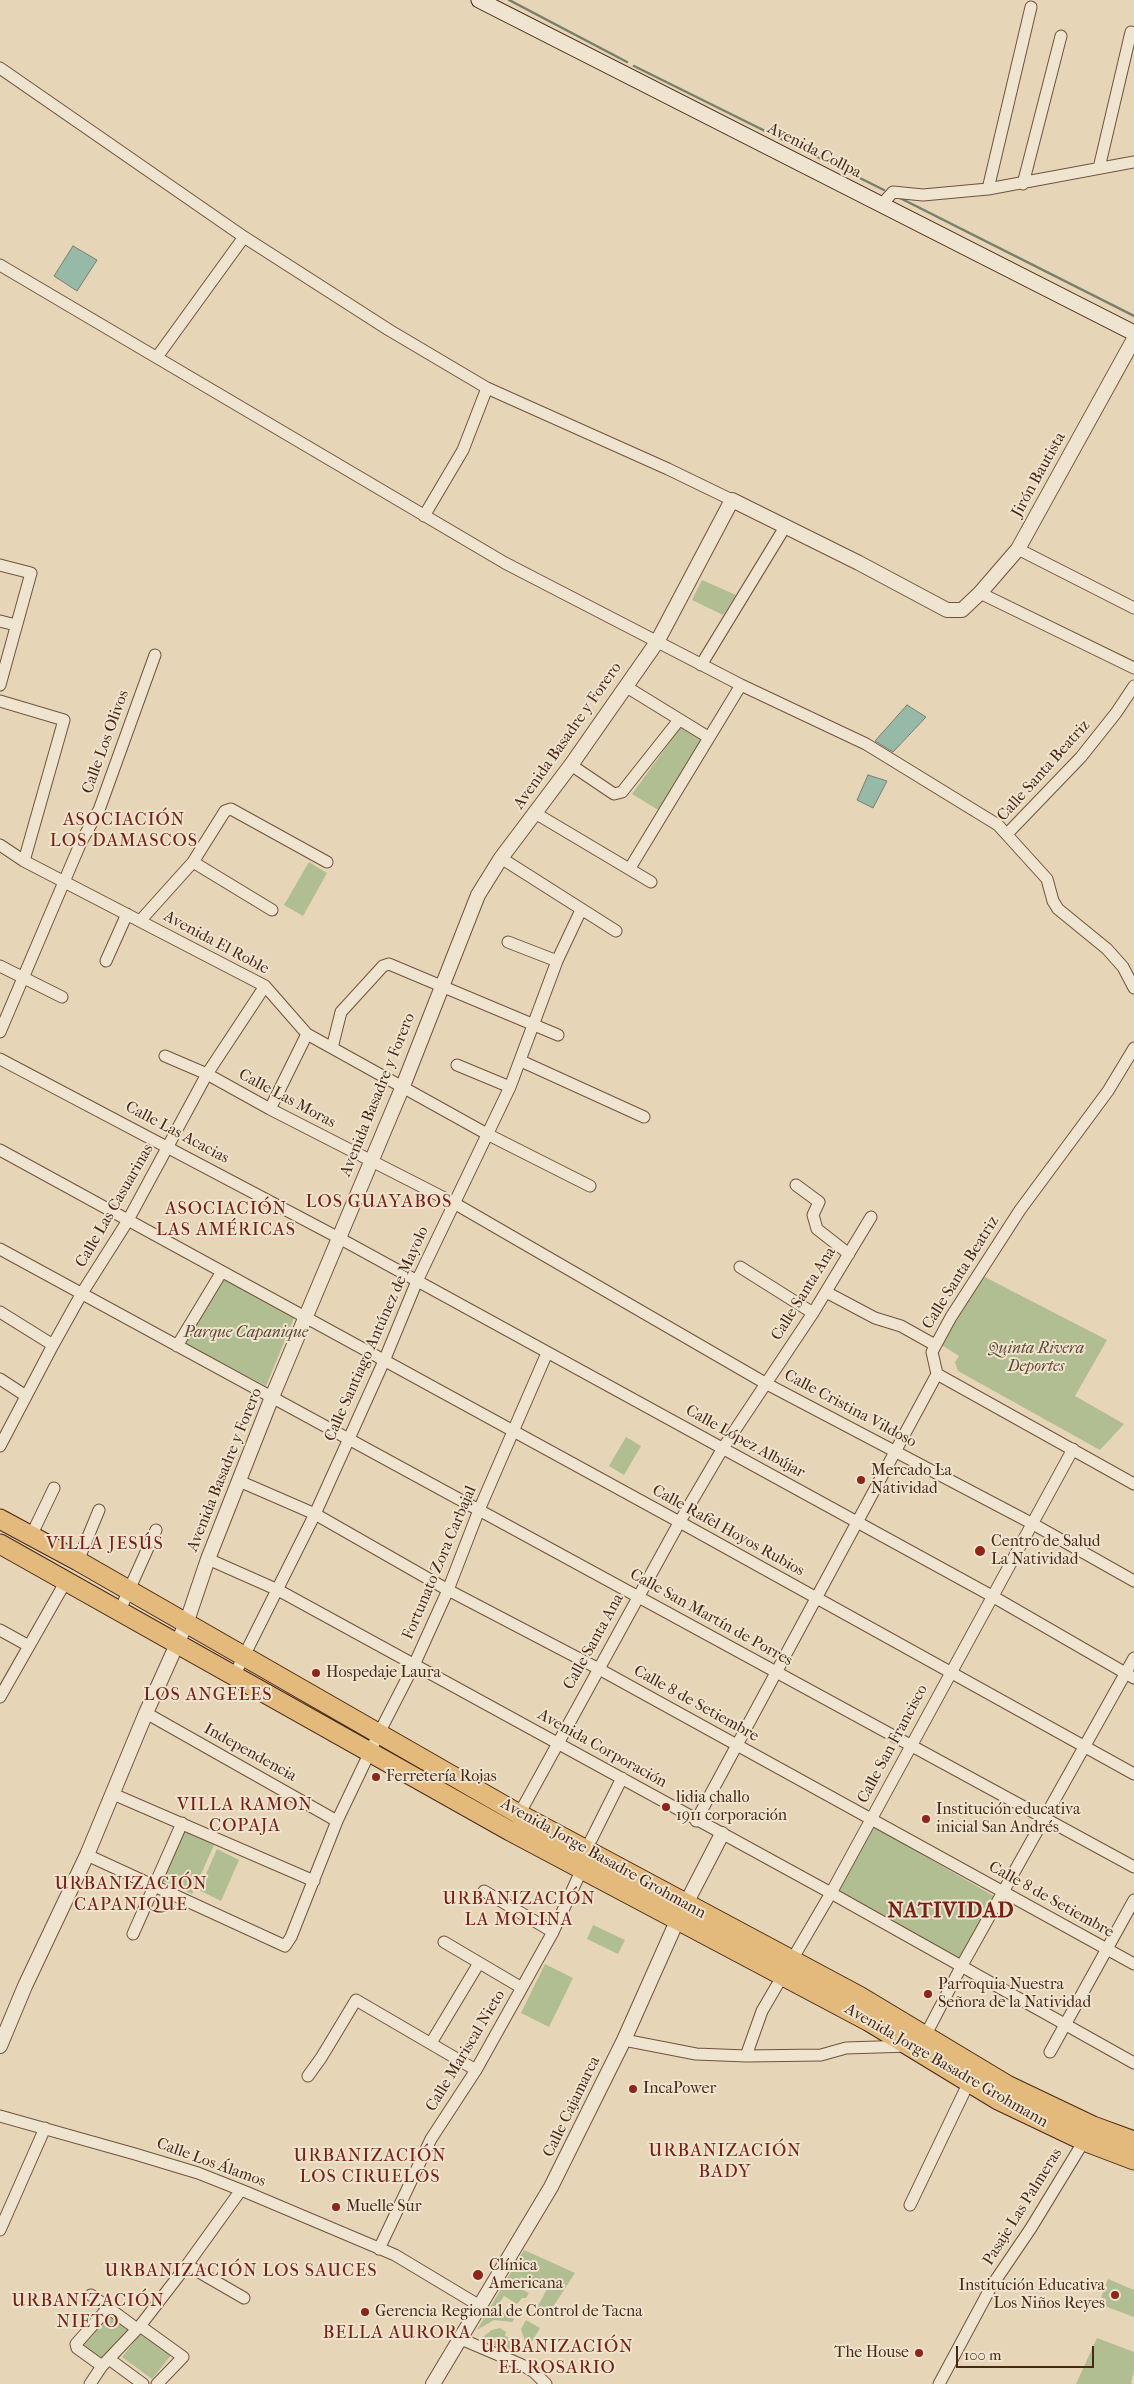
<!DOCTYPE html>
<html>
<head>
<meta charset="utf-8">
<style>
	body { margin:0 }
	#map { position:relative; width:1134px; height:2384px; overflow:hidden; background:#e6d5b6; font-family:"IM FELL French Canon",serif }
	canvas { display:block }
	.scale { position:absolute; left:956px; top:2346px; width:138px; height:22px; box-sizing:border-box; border:2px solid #492815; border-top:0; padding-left:6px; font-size:15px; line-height:18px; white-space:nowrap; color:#492815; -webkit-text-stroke:4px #efe4d0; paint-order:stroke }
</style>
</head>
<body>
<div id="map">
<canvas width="1134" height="2384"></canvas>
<div class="scale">100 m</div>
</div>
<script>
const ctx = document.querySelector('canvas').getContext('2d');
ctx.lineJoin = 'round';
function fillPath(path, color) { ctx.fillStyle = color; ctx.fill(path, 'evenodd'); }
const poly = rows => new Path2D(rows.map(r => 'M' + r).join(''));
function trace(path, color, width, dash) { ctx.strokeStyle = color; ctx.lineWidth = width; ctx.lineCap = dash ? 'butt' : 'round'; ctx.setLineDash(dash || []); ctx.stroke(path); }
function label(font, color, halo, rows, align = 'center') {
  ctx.font = font + ' "IM FELL French Canon",serif'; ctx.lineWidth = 4; ctx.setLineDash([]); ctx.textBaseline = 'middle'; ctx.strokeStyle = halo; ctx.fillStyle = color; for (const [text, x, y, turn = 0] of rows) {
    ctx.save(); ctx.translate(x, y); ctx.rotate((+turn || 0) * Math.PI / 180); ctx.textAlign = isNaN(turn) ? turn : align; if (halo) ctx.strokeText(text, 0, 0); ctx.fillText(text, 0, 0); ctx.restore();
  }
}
fillPath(poly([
	[702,580,736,595,723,615,692,600],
	[683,724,705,739,660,811,632,794],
	[309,862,327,873,303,916,284,905],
	[981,1275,1107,1340,1075,1396,1124,1424,1100,1450,958,1371,955,1362,959,1356,940,1344],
	[224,1279,294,1318,266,1386,185,1343],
	[626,1437,641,1446,624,1475,609,1466],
	[871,1825,999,1899,963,1961,835,1890],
	[184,1829,215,1843,192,1894,161,1880],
	[217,1849,239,1860,221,1901,199,1890],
	[593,1925,625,1940,618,1954,587,1939],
	[545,1964,573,1978,549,2027,521,2013],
	[524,2250,575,2273,547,2316,538,2310,538,2306,547,2289,521,2277,516,2284,518,2290,521,2289,529,2293,526,2298,522,2298,517,2304,504,2296,496,2308,514,2319,512,2322,494,2320,477,2330],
	[1108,2279,1134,2290,1134,2317,1099,2304],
	[107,2313,130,2330,103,2360,81,2345],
	[526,2320,540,2328,525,2353,526,2344,521,2329],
	[500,2328,506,2332,505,2336,516,2341,516,2355,480,2339,492,2330],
	[141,2333,172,2354,152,2379,122,2357],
	[1097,2338,1134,2352,1134,2370,1131,2383,1133,2384,1076,2384]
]), '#b0be92');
const water = poly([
	[73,246,97,260,77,291,54,276,73,246],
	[907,705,926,717,893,752,875,741,907,705],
	[868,775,887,781,873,808,857,800,868,775]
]);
fillPath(water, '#97b9a8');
trace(water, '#787f6d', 1);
trace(poly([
	[509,0,627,62],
	[634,66,884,190],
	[898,197,1134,316]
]), '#787f6d', 2.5);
const minor = poly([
	[0,68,244,237,389,330,487,388,668,469,732,500],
	[1099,168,1131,32],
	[1023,184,1061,36],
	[988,189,1031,7],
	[882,204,893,192,923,195,988,189,1134,162],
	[0,265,505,563,741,685,866,744,998,825,1047,879,1053,901,1058,909,1107,949,1123,967,1134,988],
	[157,357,244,237],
	[424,516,463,450,487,388],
	[1018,549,1134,608],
	[0,565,31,573,0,685],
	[980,593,1134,668],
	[0,621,16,625],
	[701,665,785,527],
	[625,686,708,737],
	[0,701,64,720,24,861],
	[571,765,614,794,622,792,679,720],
	[535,813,651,882],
	[1007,834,1081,757,1116,713,1134,686],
	[0,845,24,861,265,986,307,1034,487,1134,590,1186],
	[501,858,616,931],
	[193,862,272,910],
	[630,868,741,685],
	[140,921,193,862,225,811,231,809,327,862],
	[508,942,557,961],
	[106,961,127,914],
	[0,966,62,997],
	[0,1032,81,842,99,810,155,655],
	[332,1048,341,1012,383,966,389,964,558,1035],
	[165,1056,207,1074,270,1109,454,1203,765,1383,1033,1524,1134,1581],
	[0,1059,339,1238,992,1596,1134,1678],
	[521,1061,644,1117],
	[457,1065,510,1087],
	[270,1109,307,1034],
	[0,1150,685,1525,1134,1774],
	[796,1185,819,1202,813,1215,817,1229,849,1254],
	[0,1249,1134,1867],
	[740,1267,813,1313],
	[826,1292,875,1318,901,1326,935,1345],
	[0,1312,53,1345],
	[177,1346,221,1273],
	[937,1374,1134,1484],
	[0,1379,26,1396],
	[0,1446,53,1345,82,1293,127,1222,207,1074,265,986],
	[239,1481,315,1514,448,1590,599,1669,1134,1964],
	[31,1536,54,1488],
	[208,1559,278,1590,831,1893,1134,2063],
	[78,1561,99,1510],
	[120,1610,156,1530],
	[0,1630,29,1646],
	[235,1674,315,1514,384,1361,417,1281,510,1087,557,961,581,910],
	[0,1697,66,1581],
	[146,1713,337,1821],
	[113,1794,314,1881],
	[517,1818,679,1523,723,1448,813,1313,871,1217],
	[696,1821,937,1374,932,1352,951,1317,1020,1210,1108,1091,1134,1048],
	[87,1855,285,1946,291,1937,337,1821,378,1735,414,1665,448,1590,479,1510,547,1353],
	[484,1891,553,1932],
	[133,1934,182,1823],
	[444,1942,522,1988],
	[624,2040,696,2054,746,2056,821,2055,846,2048,909,2046],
	[923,2040,961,1967,1134,1658],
	[431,2043,479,1963],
	[1050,2052,1134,1900],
	[746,2056,762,2011,831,1893,1073,1449],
	[308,2076,321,2058,356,2000,476,2070],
	[0,2116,135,2154,198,2173,246,2192,395,2255,480,2306],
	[910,2205,969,2082],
	[0,2230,45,2128],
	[379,2249,431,2139,476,2070,553,1932,582,1869,586,1850,622,1778],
	[187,2265,244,2298],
	[91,2295,137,2329],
	[140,2326,183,2357,157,2384],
	[461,2339,522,2365,534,2372,546,2384],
	[109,2359,143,2384],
	[102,2366,77,2348,76,2344,108,2308],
	[90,2384,102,2366,140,2326,187,2265,241,2190],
	[939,2384,991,2287,1031,2228,1087,2136]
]);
const tertiary = poly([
	[0,2046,25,1986,87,1855,146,1713,186,1624,208,1559,272,1397,403,1086,478,895,501,858,571,765,657,642,732,500,859,563,947,610,962,610,980,593,1018,549,1134,339],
	[433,2384,551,2187,624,2040,677,1921,722,1834]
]);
const secondary = poly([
	[479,0,1134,333]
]);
const trunk = poly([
	[0,1519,78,1561,519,1814,859,1996,1007,2085,1093,2126,1134,2141],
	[0,1544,510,1831,868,2021,998,2100,1084,2141,1134,2160]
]);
trace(minor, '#70533d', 13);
trace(tertiary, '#70533d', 16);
trace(secondary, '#492815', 17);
trace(trunk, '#492815', 21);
trace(minor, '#efe4d0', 11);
trace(tertiary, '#efe4d0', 14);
trace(secondary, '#efe4d0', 15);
trace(trunk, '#e3ba7b', 19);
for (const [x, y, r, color] of [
	[861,1480,5,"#8f2418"],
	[980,1551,6,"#8f2418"],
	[316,1673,5,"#8f2418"],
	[376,1777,5,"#8f2418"],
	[666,1807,5,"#8f2418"],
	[926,1819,5,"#8f2418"],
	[928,1994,5,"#8f2418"],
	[633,2089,5,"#8f2418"],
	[336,2207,5,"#8f2418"],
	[478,2275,6,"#8f2418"],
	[1115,2295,5,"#8f2418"],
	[365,2312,5,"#8f2418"],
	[919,2353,5,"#8f2418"]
]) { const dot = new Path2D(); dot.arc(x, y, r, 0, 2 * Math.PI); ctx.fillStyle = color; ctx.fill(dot); trace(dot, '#efe4d0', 2); }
label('16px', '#492815', '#efe4d0', [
	["Avenida Collpa",814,151,27],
	["Jirón Bautista",1039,475,-61],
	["Avenida Basadre y Forero",568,736,-55],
	["Calle Los Olivos",106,742,-70],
	["Calle Santa Beatriz",1044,771,-48],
	["Avenida El Roble",216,943,28],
	["Avenida Basadre y Forero",378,1095,-68],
	["Calle Las Moras",287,1099,28],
	["Calle Las Acacias",177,1133,28],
	["Calle Las Casuarinas",115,1206,-60],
	["Calle Santa Beatriz",961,1273,-58],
	["Calle Santa Ana",804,1294,-58],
	["Calle Santiago Antúnez de Mayolo",377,1334,-66],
	["Calle Cristina Vildoso",850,1409,28],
	["Calle López Albújar",745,1442,29],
	["Avenida Basadre y Forero",225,1470,-68],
	["Calle Rafel Hoyos Rubios",728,1531,29],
	["Fortunato Zora Carbajal",440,1563,-67],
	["Calle San Martín de Porres",711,1618,29],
	["Calle Santa Ana",594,1642,-61],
	["Calle 8 de Setiembre",696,1704,29],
	["Calle San Francisco",893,1744,-62],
	["Avenida Corporación",602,1749,29],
	["Independencia",250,1753,29],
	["Avenida Jorge Basadre Grohmann",603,1859,29],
	["Calle 8 de Setiembre",1051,1900,29],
	["Calle Mariscal Nieto",466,2051,-59],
	["Avenida Jorge Basadre Grohmann",946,2066,30],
	["Calle Cajamarca",572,2107,-64],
	["Calle Los Álamos",211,2163,20],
	["Pasaje Las Palmeras",1023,2207,-58]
]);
label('italic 16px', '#5e462e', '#efe4d0', [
	["Parque Capanique",246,1333],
	["Quinta Rivera",1036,1349],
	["Deportes",1036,1367]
]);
label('16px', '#492815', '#efe4d0', [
	["Mercado La",871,1471],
	["Natividad",871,1489],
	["Centro de Salud",991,1542],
	["La Natividad",991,1560],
	["Hospedaje Laura",326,1673],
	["Ferretería Rojas",386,1777],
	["lidia challo",676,1798],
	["1911 corporación",676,1816],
	["Institución educativa",936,1810],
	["inicial San Andrés",936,1828],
	["Parroquia Nuestra",938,1985],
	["Señora de la Natividad",938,2003],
	["IncaPower",643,2089],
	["Muelle Sur",346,2207],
	["Clínica",489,2266],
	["Americana",489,2284],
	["Institución Educativa",1105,2286,"right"],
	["Los Niños Reyes",1105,2304,"right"],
	["Gerencia Regional de Control de Tacna",375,2312],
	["The House",909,2353,"right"]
], 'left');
ctx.letterSpacing = '1px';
label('18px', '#7a1f14', '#efe4d0', [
	["ASOCIACIÓN",124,821],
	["LOS DAMASCOS",124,842],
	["LOS GUAYABOS",379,1203],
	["ASOCIACIÓN",226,1210],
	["LAS AMÉRICAS",226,1231],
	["VILLA JESÚS",105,1545],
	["LOS ANGELES",208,1696],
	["VILLA RAMON",245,1806],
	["COPAJA",245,1827],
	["URBANIZACIÓN",131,1885],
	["CAPANIQUE",131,1906],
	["URBANIZACIÓN",519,1900],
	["LA MOLINA",519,1921],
	["URBANIZACIÓN",725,2152],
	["BADY",725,2173],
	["URBANIZACIÓN",370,2157],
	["LOS CIRUELOS",370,2178],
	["URBANIZACIÓN LOS SAUCES",241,2272],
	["URBANIZACIÓN",88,2302],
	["NIETO",88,2323],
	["BELLA AURORA",397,2334],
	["URBANIZACIÓN",557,2348],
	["EL ROSARIO",557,2369]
]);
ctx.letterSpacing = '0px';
ctx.letterSpacing = '1px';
label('bold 21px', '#7a1f14', '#efe4d0', [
	["NATIVIDAD",951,1912]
]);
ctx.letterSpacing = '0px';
</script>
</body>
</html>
